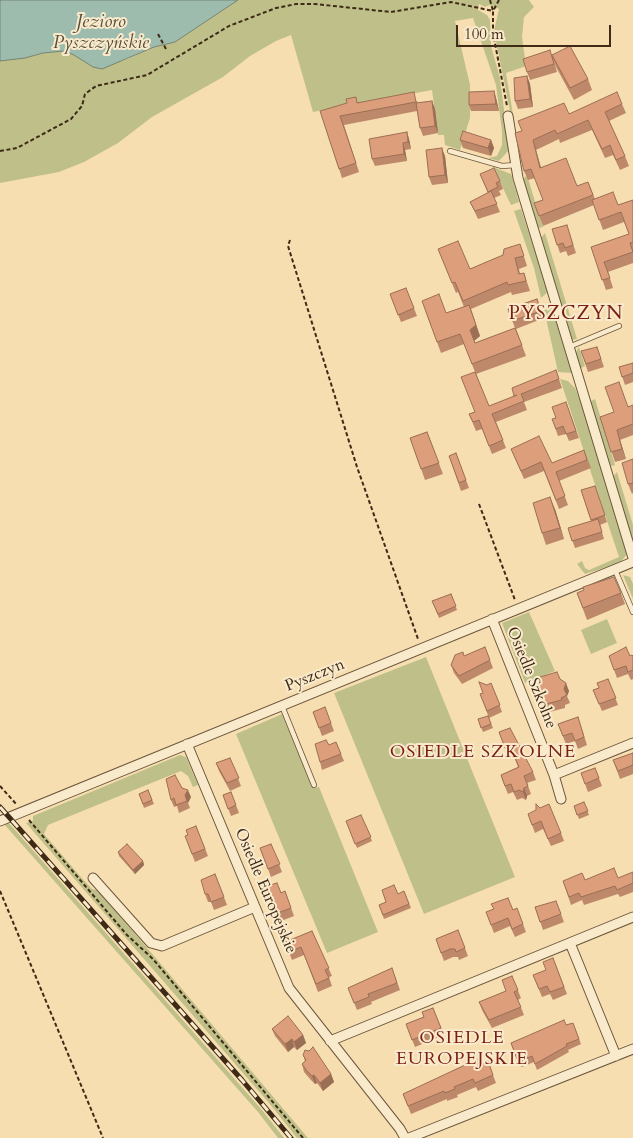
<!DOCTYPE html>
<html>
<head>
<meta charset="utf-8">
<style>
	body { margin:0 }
	#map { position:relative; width:633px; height:1138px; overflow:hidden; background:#f7deb0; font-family:Cardo,serif }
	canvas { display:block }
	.scale { position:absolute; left:456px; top:25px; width:155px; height:22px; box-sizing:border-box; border:2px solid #3e2a16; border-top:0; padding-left:6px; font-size:15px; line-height:18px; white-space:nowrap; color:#3e2a16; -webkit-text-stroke:4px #faeacc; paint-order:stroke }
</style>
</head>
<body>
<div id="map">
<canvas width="633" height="1138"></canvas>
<div class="scale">100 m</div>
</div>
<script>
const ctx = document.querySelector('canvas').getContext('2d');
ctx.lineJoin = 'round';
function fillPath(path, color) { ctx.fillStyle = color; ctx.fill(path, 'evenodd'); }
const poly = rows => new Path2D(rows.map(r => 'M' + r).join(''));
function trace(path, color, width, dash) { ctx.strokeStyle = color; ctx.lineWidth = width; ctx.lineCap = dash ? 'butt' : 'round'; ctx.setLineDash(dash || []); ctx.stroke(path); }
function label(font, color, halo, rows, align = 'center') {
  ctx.font = font + ' Cardo,serif'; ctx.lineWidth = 4; ctx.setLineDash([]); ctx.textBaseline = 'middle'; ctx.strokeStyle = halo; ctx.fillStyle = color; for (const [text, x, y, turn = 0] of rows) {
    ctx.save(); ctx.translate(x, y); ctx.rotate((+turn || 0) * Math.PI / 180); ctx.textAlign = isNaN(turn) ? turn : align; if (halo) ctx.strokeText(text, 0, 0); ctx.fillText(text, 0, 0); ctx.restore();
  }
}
fillPath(poly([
	[238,0,529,0,534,7,524,17,522,37,526,66,506,73,515,126,512,121,494,31,499,9,489,5,485,7,479,4,478,10,487,15,490,20,491,46,500,78,509,150,499,161,488,158,497,156,502,145,502,131,496,85,473,18,455,21,470,85,470,118,460,150,445,145,444,135,438,135,432,90,313,112,291,35,276,41,250,56,223,77,152,117,118,143,84,162,59,172,0,183,0,61,25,58,43,53,64,51,74,54,93,67,125,60,154,47,175,42],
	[493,167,511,174,519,202,511,205],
	[527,175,538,212,543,227,539,228,536,226,522,180],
	[521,209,548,292,541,298,534,268,514,211],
	[545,233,577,339,571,340,540,239],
	[543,305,549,307,554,312,572,373,558,372],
	[579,347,585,366,579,369,575,354],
	[560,379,568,381,575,388,580,400,627,554,620,563,585,574,577,564,582,561,585,568,589,570,619,557],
	[595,399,615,465,612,466,608,464,589,402],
	[617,472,633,525,633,544,612,478],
	[623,575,630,577,633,584,633,599],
	[529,612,555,671,525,683,502,623],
	[607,619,617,643,591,654,581,630],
	[426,657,515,877,424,914,334,693],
	[282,714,313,788,319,787,378,932,327,953,236,734],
	[180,755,186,757,198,785,193,787,188,776,181,771,48,825,44,834,80,876,92,889,97,890,154,956,308,1138,297,1138,269,1103,26,823,33,821,33,816],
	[8,822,262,1110,284,1138,278,1138,258,1112,4,824]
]), '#bfc089');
const water = poly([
	[0,0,238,0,175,42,154,47,102,69,93,67,74,55,64,51,43,53,25,58,0,61,0,0]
]);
fillPath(water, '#9dbcae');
trace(water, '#778271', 1);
const service = poly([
	[450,151,502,166,516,165],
	[569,347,619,326],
	[615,570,633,612],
	[282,706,314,785]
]);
const minor = poly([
	[508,116,518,178,633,558],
	[492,619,554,775,561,799],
	[187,744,289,988,400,1129,405,1138],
	[554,775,633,743],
	[0,821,633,562],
	[93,878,151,943,162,946,255,907],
	[570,943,616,1056],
	[330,1041,633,917],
	[409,1138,633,1049]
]);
trace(service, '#6c573c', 6);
trace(minor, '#6c573c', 11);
trace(poly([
	[490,0,493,11],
	[499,0,493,11,493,33,507,106],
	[158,34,166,49],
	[0,151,17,148,71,119,82,106,85,94,96,86,147,75,229,26,276,8,296,4,315,4,391,12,451,2,493,11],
	[290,240,288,246,357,467,418,639],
	[479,504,515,600],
	[0,786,17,805],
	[29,820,127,935,153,959,303,1138],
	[0,891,103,1138]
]), '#3e2a16', 2, [4, 2.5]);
trace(service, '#faeacc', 4.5);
trace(minor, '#faeacc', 9);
const rail = poly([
	[0,807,242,1080,291,1138]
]);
trace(rail, '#3e2a16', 5);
trace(rail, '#faeacc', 3, [9]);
fillPath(poly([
	[552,55,588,79,592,90,574,100,556,67,553,58,557,72,530,80,527,72],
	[527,76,530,84,533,107,518,109,515,101],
	[494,91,496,98,499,111,471,111,469,105],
	[417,101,418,103,432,101,435,109,438,133,423,136,420,128,417,111,344,125,359,172,342,178,320,111,358,102],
	[622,104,626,113,609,121,625,156,629,166,620,170,613,155,605,158,592,130,560,143,559,139,536,150,541,167,577,186,588,182,595,199,618,205,633,200,633,263,608,272,613,288,606,290,591,247,629,234,624,222,603,230,594,205,543,226,534,203,543,200,535,178,528,180,524,171,522,131,569,114],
	[407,132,409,139,411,149,405,150,407,161,375,166,372,159],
	[460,140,491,140,494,148,491,156,463,148],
	[445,156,448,183,432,185,429,177],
	[480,174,500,181,503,189,499,191,501,195,494,198,500,212,478,219,470,202,488,193],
	[567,225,576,253,568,256,566,251,560,253,552,229],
	[520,244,527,266,519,269,520,274,524,273,530,291,512,295,511,292,471,309,480,336,474,341,475,343,515,328,508,309,537,299,544,318,516,329,526,356,476,374,489,406,515,396,556,370,562,388,524,402,527,410,496,422,506,448,492,454,482,429,476,431,469,414,475,412,475,372,464,344,441,353,422,301,446,313,464,307,458,292,456,293,438,249,470,269,503,255],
	[406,288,417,316,401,322,390,294],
	[597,347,604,367,588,372,581,351],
	[633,363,633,382,625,385,619,367],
	[566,402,579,438,569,441,566,434,558,436,552,419,556,418],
	[633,405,633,435,620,440,626,459,615,462,600,417],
	[427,432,443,474,425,480,410,438],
	[511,449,552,463,584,450,591,468,559,481,568,505,559,509,544,471,524,479],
	[456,453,469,488,461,491,449,456],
	[633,459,633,493,632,494,628,484],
	[595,486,607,522,600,525,604,539,575,548,568,528,591,521,581,490],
	[555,509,564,539,546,545,542,533],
	[577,593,621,593,625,604,587,620],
	[451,594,457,610,439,618,432,601],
	[485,647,493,668,462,684,454,673,451,665,464,656],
	[609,656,633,656,633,679,631,680,628,674,617,678],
	[541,679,560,679,569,691,567,696,570,703,565,705,565,708,549,712,540,697,537,689,539,688],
	[608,679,618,705,602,711,593,690,599,688],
	[491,683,502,712,489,718,480,694,483,693],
	[325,707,334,731,322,736,313,712],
	[488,716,493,728,483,732,478,719],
	[578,717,587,745,578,749,575,741,566,744,558,724],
	[499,732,533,772,536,780,527,783,531,794,527,796,526,800,522,798,517,800,513,792,508,794,503,782,501,775,518,767,513,754,508,756],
	[336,742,344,761,322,770,320,762,329,745],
	[633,753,633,774,620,779,613,760],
	[230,758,241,786,230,791,219,771,216,763],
	[595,768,602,786,588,792,581,773],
	[182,788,191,797,188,803,190,808,179,813,177,806,174,807,171,800],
	[148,790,154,804,144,808,139,794],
	[231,792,239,813,231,816,223,795],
	[584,802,589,815,579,819,574,806],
	[528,814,561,833,564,841,551,846,543,829,535,833],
	[361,815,372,841,357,848,346,821],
	[196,826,208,856,195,862,188,844,188,835],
	[271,844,282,872,271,877,260,848],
	[118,852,143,861,144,865,135,874,119,856],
	[633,872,633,892,620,897,618,894,584,905,582,900,571,905,563,881,618,878],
	[215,874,227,905,214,910,211,902,208,902,205,894],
	[285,891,294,916,281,921,274,910,271,902,273,901,281,893],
	[404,891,411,908,384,919,379,905,386,902,398,894],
	[556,901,564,922,543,930,535,907],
	[517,908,526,932,515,937,510,926,494,933,486,912,513,910],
	[458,930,468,956,459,960,458,957,453,957,444,961,436,939],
	[312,931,332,976,329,977,332,986,318,992,304,955,292,960,285,942],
	[553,958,567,994,553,1000,550,994,542,997,533,975,546,970],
	[392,968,400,990,371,1002,372,1004,357,1010,348,988],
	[512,976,521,998,518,1000,524,1015,492,1028,482,1010,479,1002,506,991],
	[433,1008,444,1035,415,1047,406,1024,423,1017],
	[573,1023,581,1044,568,1050,569,1052,537,1070,534,1062,522,1067,519,1065,511,1043],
	[272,1029,303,1035,306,1043,297,1050,294,1047,288,1052,275,1036],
	[303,1055,331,1074,334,1082,323,1091,317,1083,315,1084,310,1079,304,1072,302,1064,305,1061],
	[482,1064,493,1075,496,1083,478,1091,476,1087,457,1095,458,1097,447,1101,447,1099,411,1114,403,1094]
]), '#be886a');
fillPath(poly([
	[527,76,530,84,533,107,530,99],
	[494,91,496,98,499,111,496,104],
	[432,101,435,109,438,133,435,126],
	[407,132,409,139,411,149,408,142],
	[491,140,494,148,491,156,488,148],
	[533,140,536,150,543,177,540,168],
	[403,143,405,150,407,161,404,154],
	[442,148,445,156,448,183,445,175],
	[469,305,480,336,474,341,470,330],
	[617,430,620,440,626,459,622,449],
	[550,497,555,509,564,539,560,528],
	[566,683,569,691,567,696,564,689],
	[524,788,527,796,526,800,523,792],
	[188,790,191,797,188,803,185,795],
	[143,861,144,865,135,874,133,870],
	[303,1035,306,1043,297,1050,294,1042],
	[292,1039,294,1047,288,1052,285,1044],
	[331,1074,334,1082,323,1091,320,1083],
	[314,1075,317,1083,315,1084,312,1076]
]), '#9b6f56');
const building = poly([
	[570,46,588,79,570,88,552,55,570,46],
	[550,50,554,64,527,72,523,59,550,50],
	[527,76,530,99,515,101,514,78,527,76],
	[494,91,496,104,469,105,469,92,494,91],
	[414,92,416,102,340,116,356,163,339,169,320,111,347,103,346,99,356,97,357,103,414,92],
	[617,92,622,104,605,112,625,156,616,160,610,145,602,149,588,120,557,134,555,130,533,140,540,168,566,158,577,186,588,182,593,195,539,216,534,203,543,200,531,169,524,171,515,133,522,131,518,121,564,103,569,114,617,92],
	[432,101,435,126,420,128,416,103,432,101],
	[463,131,491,140,488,148,460,140,463,131],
	[407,132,408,142,403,143,404,154,372,159,369,139,407,132],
	[442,148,445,175,429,177,426,150,442,148],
	[494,168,500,181,496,183,498,187,488,192,480,174,494,168],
	[491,191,497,204,475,211,470,202,491,191],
	[613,192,618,205,633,200,633,242,630,243,633,252,604,262,610,278,602,280,591,247,629,234,621,212,599,220,592,200,613,192],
	[567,225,573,245,565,248,563,243,557,245,552,229,567,225],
	[458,241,470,269,503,255,504,249,520,244,524,256,515,258,519,274,524,273,526,281,508,285,507,282,463,301,455,282,452,283,438,249,458,241],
	[406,288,414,308,398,315,390,294,406,288],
	[439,294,446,313,469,305,476,325,470,330,475,343,515,328,522,345,472,364,460,334,437,342,422,301,439,294],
	[537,299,541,311,512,321,508,309,537,299],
	[597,347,601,359,586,364,581,351,597,347],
	[633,363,633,373,622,377,619,367,633,363],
	[556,370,559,379,521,394,524,401,492,414,503,440,489,446,479,420,473,422,469,414,475,412,461,377,475,372,489,406,517,395,514,396,512,388,556,370],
	[619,382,628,407,633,405,633,424,617,430,622,449,611,452,600,417,614,412,605,387,619,382],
	[566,402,576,431,566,434,563,426,556,429,552,419,556,418,552,407,566,402],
	[427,432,439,463,421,469,410,438,427,432],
	[539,436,552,463,584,450,587,460,556,472,565,496,556,500,541,462,521,471,511,449,539,436],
	[456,453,466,480,459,483,449,456,456,453],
	[633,459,633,483,628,484,622,463,633,459],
	[595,486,605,515,591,520,581,490,595,486],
	[550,497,560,528,542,533,533,503,550,497],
	[598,519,602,532,572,541,568,528,598,519],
	[614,577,621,593,583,608,577,593,584,590,583,587,614,577],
	[451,594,456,606,438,614,432,601,451,594],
	[485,647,490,660,459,676,451,665,455,655,463,652,464,656,485,647],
	[626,647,630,656,632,655,633,656,633,670,628,672,626,666,614,670,609,656,626,647],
	[557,672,560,679,566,683,564,689,567,695,561,698,562,700,546,704,537,689,539,688,536,681,541,679,540,677,557,672],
	[608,679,616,698,599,704,593,690,599,688,597,683,608,679],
	[479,682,487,685,491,683,500,705,487,711,480,694,483,693,479,682],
	[325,707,331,723,319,728,313,712,325,707],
	[488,716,491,724,481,728,478,719,488,716],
	[578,717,584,737,575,741,572,733,563,736,558,724,578,717],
	[510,728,533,772,524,776,528,786,524,788,523,792,519,790,514,792,511,784,505,786,501,775,519,767,510,746,505,748,499,732,510,728],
	[326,740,329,745,336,742,341,754,320,762,315,744,326,740],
	[633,753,633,765,618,771,613,760,633,753],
	[230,758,239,778,227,783,216,763,230,758],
	[595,768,599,778,585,784,581,773,595,768],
	[175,775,182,788,188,790,185,795,187,801,176,805,174,798,171,800,166,779,175,775],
	[148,790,152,800,143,804,139,794,148,790],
	[231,792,236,805,228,809,223,795,231,792],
	[584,802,588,811,577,815,574,806,584,802],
	[536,804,540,808,549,804,561,833,548,839,541,821,532,825,528,814,536,810,536,804],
	[361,815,371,837,355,844,346,821,361,815],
	[196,826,205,849,192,854,185,836,188,835,186,830,196,826],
	[127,844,143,861,133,870,118,852,127,844],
	[271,844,280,864,268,869,260,848,271,844],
	[614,868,618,878,633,872,633,883,617,890,615,886,581,897,579,893,569,897,563,881,582,873,585,880,614,868],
	[215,874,224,897,211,902,208,894,205,894,201,880,215,874],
	[277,883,281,893,285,891,291,908,278,913,271,902,273,901,267,886,277,883],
	[394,885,398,894,404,891,409,904,383,915,379,905,386,902,382,890,394,885],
	[508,898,513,910,517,908,523,924,512,929,508,918,491,925,486,912,494,909,491,904,508,898],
	[556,901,561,914,540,922,535,907,556,901],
	[458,930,465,948,456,952,455,949,450,949,441,953,436,939,458,930],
	[312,931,329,968,325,970,329,978,316,984,301,947,289,952,285,942,312,931],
	[553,958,564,987,550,992,547,986,539,989,533,975,546,970,543,962,553,958],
	[392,968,397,983,368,994,369,997,354,1003,348,988,392,968],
	[512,976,518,990,514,992,521,1007,489,1020,479,1002,506,991,502,980,512,976],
	[433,1008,441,1028,412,1040,406,1024,424,1017,422,1012,433,1008],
	[288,1016,303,1035,294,1042,292,1039,285,1044,272,1029,288,1016],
	[564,1020,566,1025,573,1023,579,1039,566,1044,567,1046,535,1064,532,1056,520,1061,517,1059,511,1043,564,1020],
	[313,1047,331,1074,320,1083,314,1075,312,1076,307,1071,302,1064,306,1060,303,1055,305,1050,309,1051,313,1047],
	[480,1058,482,1064,488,1061,493,1075,475,1083,473,1079,454,1087,455,1089,445,1093,444,1091,408,1106,403,1094,480,1058]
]);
fillPath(building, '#dd9e7b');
trace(building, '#9b6f56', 1);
label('16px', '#3e2a16', '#faeacc', [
	["Pyszczyn",315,676,-22],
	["Osiedle Szkolne",531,678,68],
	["Osiedle Europejskie",265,891,67]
]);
label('italic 18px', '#564e3c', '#faeacc', [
	["Jezioro",101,23],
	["Pyszczyńskie",101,44]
]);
ctx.letterSpacing = '1px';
label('18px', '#7a1f14', '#faeacc', [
	["OSIEDLE SZKOLNE",483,753],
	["OSIEDLE",462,1039],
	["EUROPEJSKIE",462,1060]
]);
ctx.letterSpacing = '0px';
ctx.letterSpacing = '1px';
label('19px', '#7a1f14', '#faeacc', [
	["PYSZCZYN",566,315]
]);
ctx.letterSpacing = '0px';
</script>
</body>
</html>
